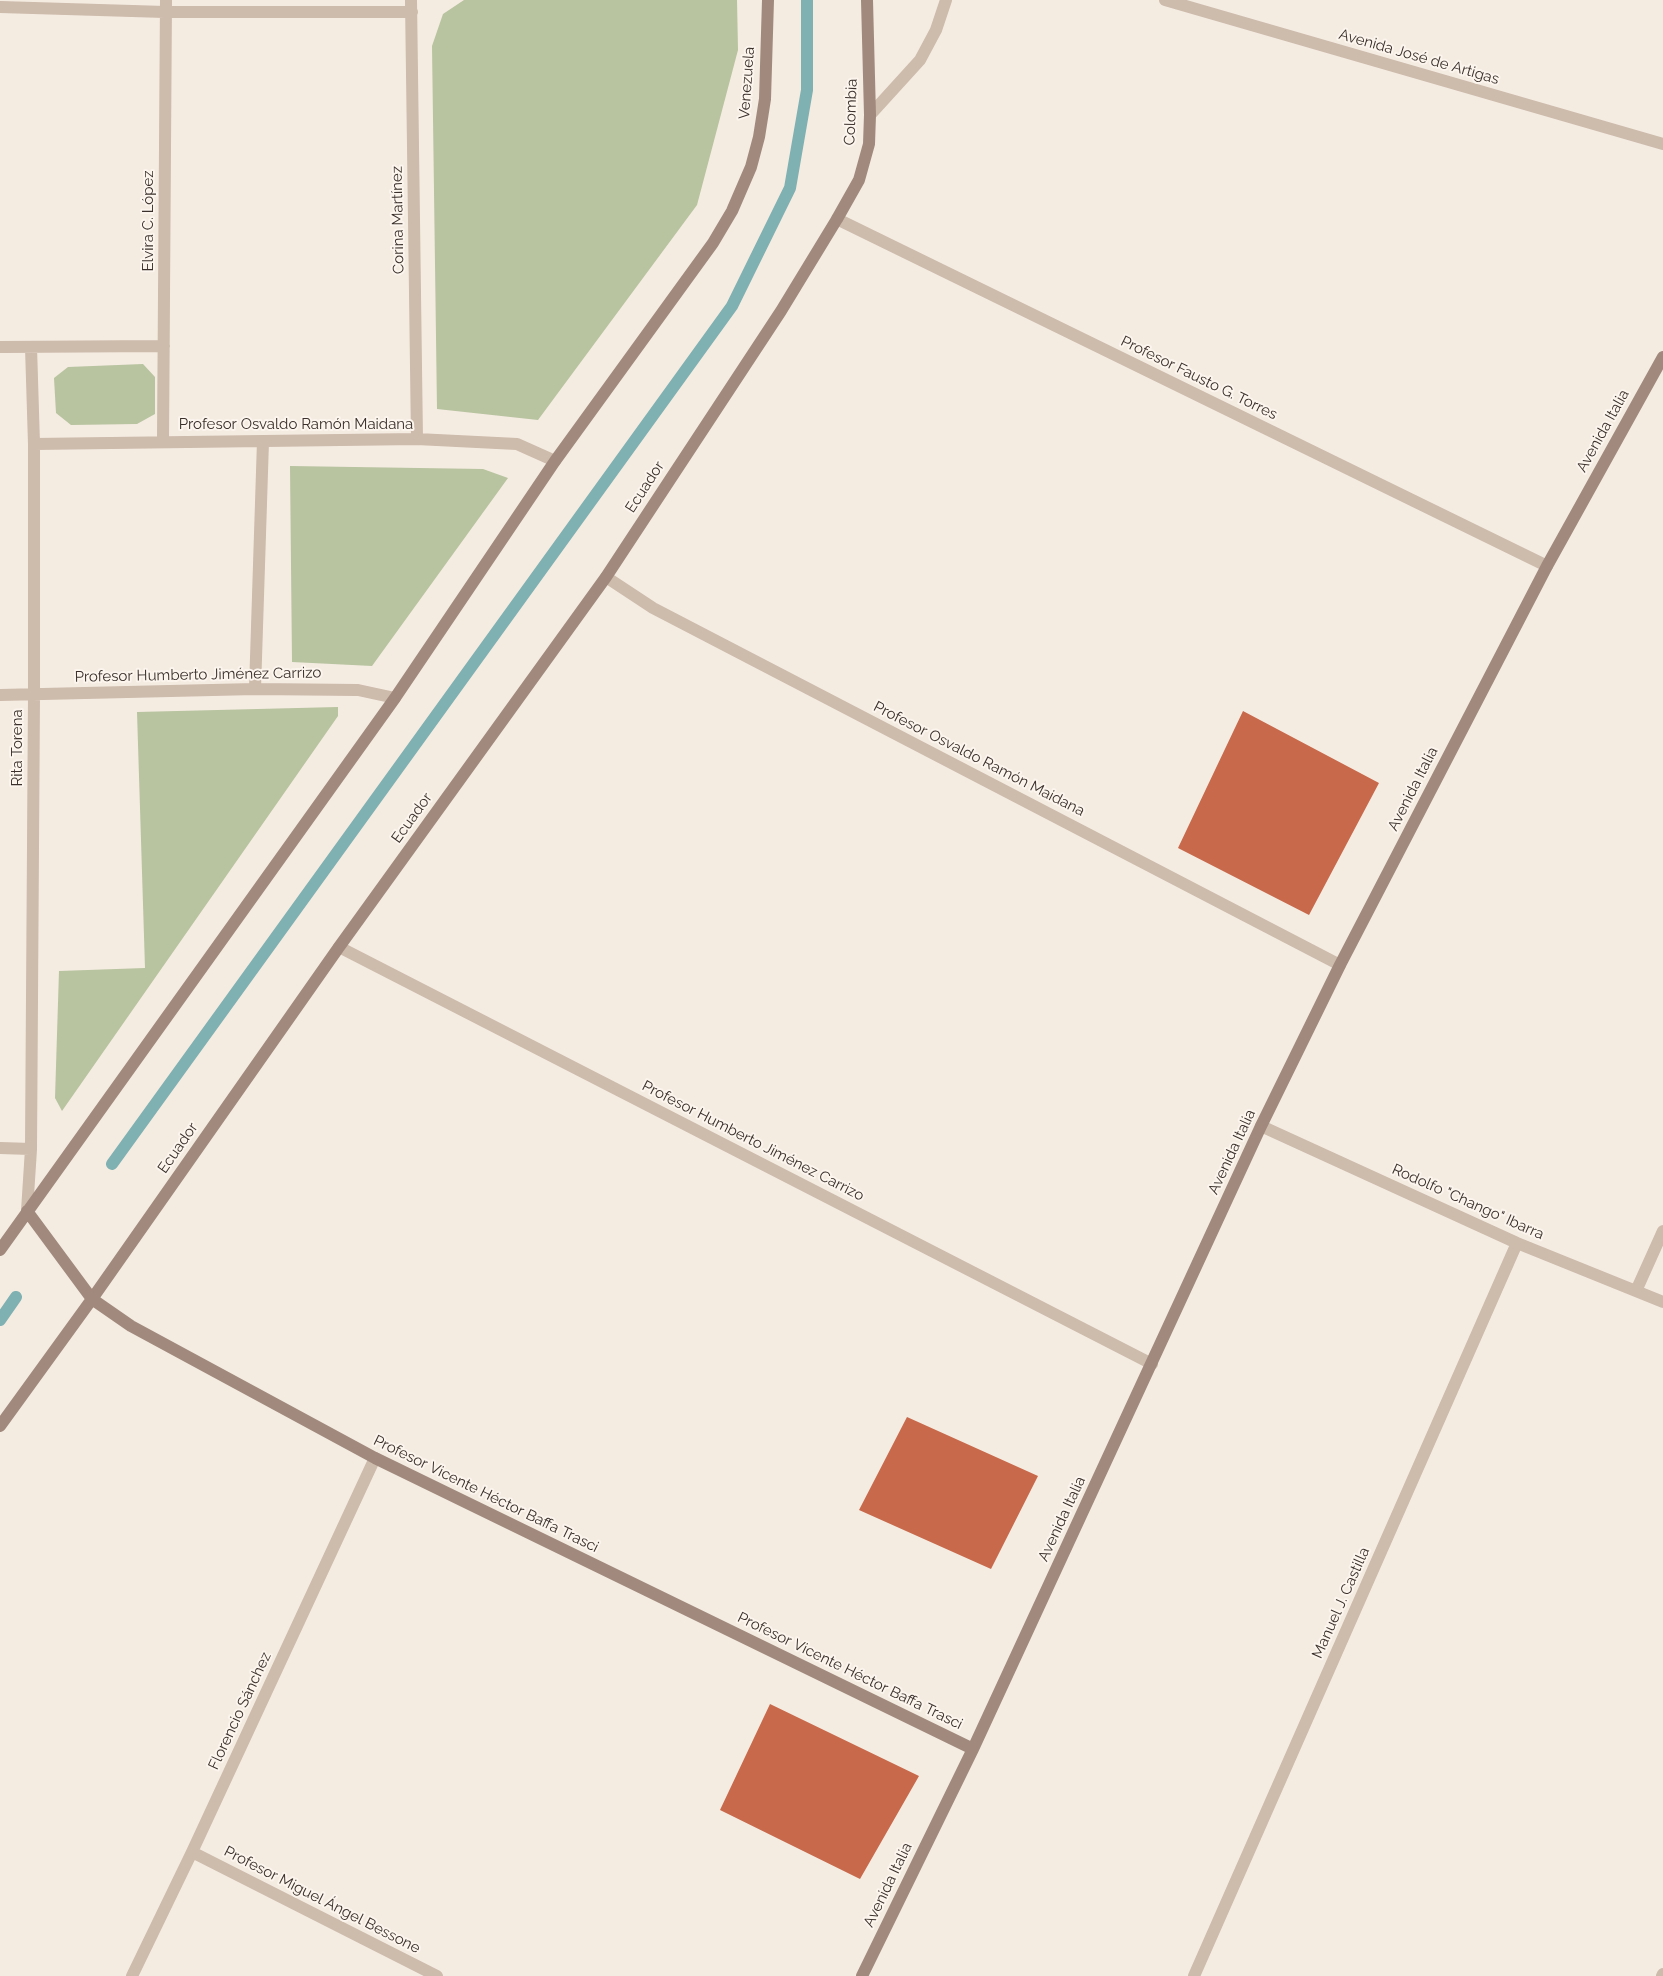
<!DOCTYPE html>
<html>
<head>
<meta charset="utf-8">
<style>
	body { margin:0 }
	canvas { display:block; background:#f4ebe1 }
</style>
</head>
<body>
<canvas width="1663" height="1976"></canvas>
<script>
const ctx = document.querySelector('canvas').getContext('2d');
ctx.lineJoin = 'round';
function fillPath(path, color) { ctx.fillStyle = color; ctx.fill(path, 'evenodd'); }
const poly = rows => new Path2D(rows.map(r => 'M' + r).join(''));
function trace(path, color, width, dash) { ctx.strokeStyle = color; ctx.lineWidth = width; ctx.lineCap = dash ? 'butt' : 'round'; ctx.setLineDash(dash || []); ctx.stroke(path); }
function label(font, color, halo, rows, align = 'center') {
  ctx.font = font + ' Raleway,sans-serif'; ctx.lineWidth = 4; ctx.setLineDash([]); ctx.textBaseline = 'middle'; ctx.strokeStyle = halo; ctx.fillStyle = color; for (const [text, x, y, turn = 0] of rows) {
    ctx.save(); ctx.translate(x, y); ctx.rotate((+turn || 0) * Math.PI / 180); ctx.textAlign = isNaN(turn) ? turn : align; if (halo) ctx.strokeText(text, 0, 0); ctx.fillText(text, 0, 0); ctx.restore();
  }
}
fillPath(poly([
	[464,0,737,0,738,50,697,205,538,420,437,409,432,46,443,14],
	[143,364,155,377,155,414,137,424,71,425,56,413,54,378,68,367],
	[290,466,483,469,508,478,372,666,292,662],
	[338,707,338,716,62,1111,55,1098,59,971,145,968,137,712]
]), '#b8c4a0');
trace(poly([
	[112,1164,732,306,790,188,807,90,807,0],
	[0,1320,16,1297]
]), '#7fb0b2', 12);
fillPath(poly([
	[1243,711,1379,783,1309,915,1178,848],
	[907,1417,1038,1476,991,1569,859,1510],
	[770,1704,919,1776,860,1879,720,1810]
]), '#c8694b');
trace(poly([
	[411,0,417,439],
	[1165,0,1663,144],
	[0,7,165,12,412,12],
	[870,115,920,60,936,30,946,0],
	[837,219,1547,566],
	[0,347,164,346],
	[163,442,166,0],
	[34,444,417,439,517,444,555,461],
	[606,577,653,608,1340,965],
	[255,689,263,441],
	[0,695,255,689,358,690,395,698],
	[339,947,1152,1364],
	[1261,1126,1517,1243,1663,1302],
	[0,1148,31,1149],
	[27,1211,31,1149,34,695,34,444,31,347],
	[1636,1291,1663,1231],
	[192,1852,437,1976],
	[132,1976,192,1852,375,1458],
	[1194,1976,1517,1243],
	[1662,1976,1663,1974]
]), '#cdbbac', 12);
trace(poly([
	[27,1211,92,1299,131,1326,375,1458,973,1749],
	[0,1250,395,698,555,461,713,243,732,211,751,167,759,137,765,99,768,0],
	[0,1426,92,1299,339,947,606,577,781,311,837,219,859,180,869,144,870,115,867,0],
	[862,1976,973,1749,1261,1126,1340,965,1547,566,1663,357]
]), '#a18a7d', 12);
label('15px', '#3b302b', '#fbf5ee', [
	["Avenida José de Artigas",1419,57,16],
	["Venezuela",747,83,-86],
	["Colombia",851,112,-88],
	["Corina Martínez",398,220,-91],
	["Elvira C. López",148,221,-90],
	["Profesor Fausto G. Torres",1199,378,26],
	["Profesor Osvaldo Ramón Maidana",296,424],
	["Avenida Italia",1603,431,-61],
	["Ecuador",645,487,-57],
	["Profesor Humberto Jiménez Carrizo",198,675,-1],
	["Rita Torena",17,748,-90],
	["Profesor Osvaldo Ramón Maidana",979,759,27],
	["Avenida Italia",1413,789,-63],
	["Ecuador",412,818,-54],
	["Profesor Humberto Jiménez Carrizo",753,1141,27],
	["Ecuador",178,1148,-55],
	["Avenida Italia",1232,1152,-65],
	["Rodolfo \"Chango\" Ibarra",1468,1202,24],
	["Profesor Vicente Héctor Baffa Trasci",486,1494,26],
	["Avenida Italia",1062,1519,-65],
	["Manuel J. Castilla",1341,1603,-66],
	["Profesor Vicente Héctor Baffa Trasci",850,1671,26],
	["Florencio Sánchez",240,1711,-65],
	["Avenida Italia",888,1885,-64],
	["Profesor Miguel Ángel Bessone",322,1900,27]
]);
</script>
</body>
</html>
